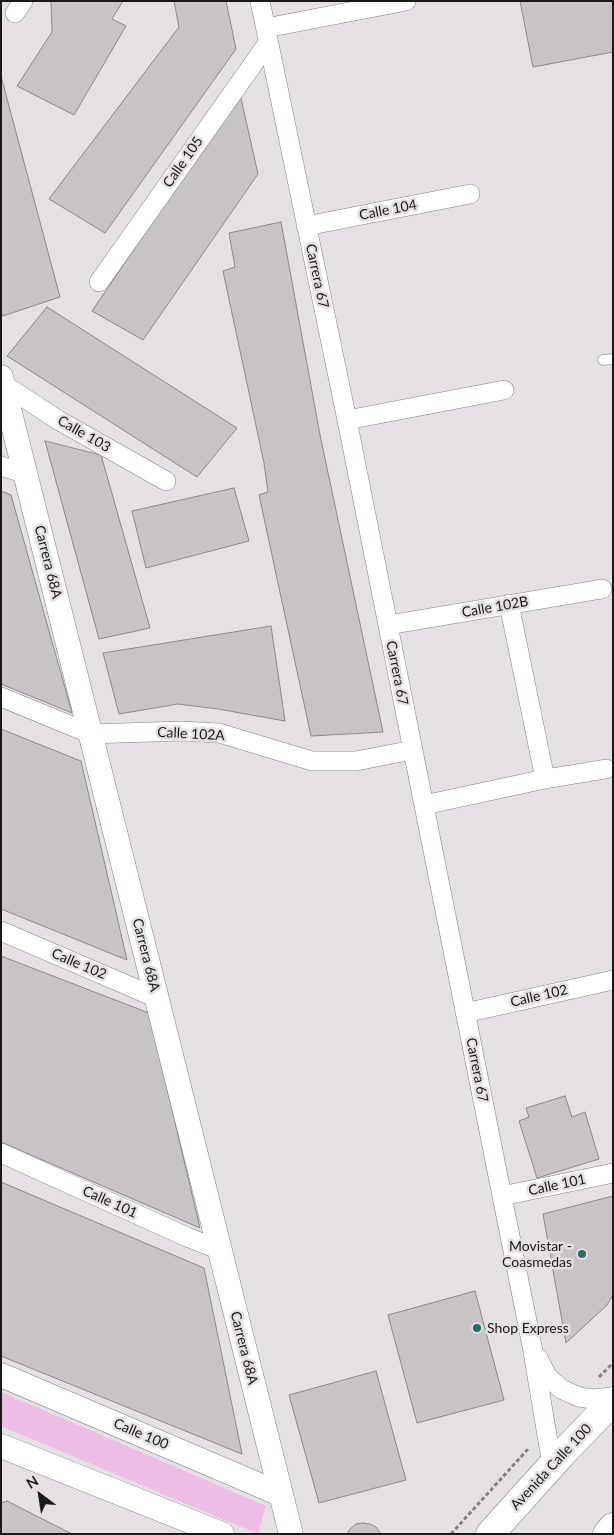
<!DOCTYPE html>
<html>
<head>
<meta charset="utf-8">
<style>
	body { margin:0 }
	#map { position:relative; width:614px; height:1535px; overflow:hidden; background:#e4e0e4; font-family:Lato,sans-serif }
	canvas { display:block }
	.frame { position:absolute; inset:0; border:2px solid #1a191a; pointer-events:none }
	.north { position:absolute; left:15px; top:1470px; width:50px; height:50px; -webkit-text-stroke:4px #e4e0e4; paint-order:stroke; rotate:329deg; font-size:14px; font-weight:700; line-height:20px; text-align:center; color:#1a191a }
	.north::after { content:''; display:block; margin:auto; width:18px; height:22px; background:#1a191a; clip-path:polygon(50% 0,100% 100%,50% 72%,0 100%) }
</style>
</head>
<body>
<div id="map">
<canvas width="614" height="1535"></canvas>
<div class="frame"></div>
<div class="north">N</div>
</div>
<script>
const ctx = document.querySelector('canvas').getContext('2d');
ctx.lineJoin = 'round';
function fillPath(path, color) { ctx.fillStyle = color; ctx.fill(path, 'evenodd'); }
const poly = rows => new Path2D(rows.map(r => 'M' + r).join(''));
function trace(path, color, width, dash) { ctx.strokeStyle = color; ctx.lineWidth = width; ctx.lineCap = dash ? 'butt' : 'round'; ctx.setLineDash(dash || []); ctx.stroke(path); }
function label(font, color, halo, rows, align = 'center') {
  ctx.font = font + ' Lato,sans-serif'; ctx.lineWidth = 5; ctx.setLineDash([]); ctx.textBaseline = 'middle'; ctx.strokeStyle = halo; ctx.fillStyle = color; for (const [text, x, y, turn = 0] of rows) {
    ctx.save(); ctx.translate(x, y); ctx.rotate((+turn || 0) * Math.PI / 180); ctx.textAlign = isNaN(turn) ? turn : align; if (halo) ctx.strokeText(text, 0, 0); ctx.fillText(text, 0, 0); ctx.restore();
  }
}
fillPath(poly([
	[1,1392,266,1506,258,1534,1,1426]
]), '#efbee7');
const building = poly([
	[51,1,123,1,112,19,126,26,74,115,17,86,52,32,51,1],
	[174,1,226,1,236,49,105,233,49,199,179,27,174,1],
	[520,1,613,1,613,52,533,67,520,1],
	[1,76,60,297,3,316,1,312,1,76],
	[240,94,258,174,143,340,92,311,240,94],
	[281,222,320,435,383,732,311,736,259,495,268,492,264,463,223,271,235,267,229,233,281,222],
	[47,307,237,428,197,477,7,356,47,307],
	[45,441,101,455,150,628,99,639,45,441],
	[234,488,249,541,146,568,132,511,234,488],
	[1,491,11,495,72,713,1,684,1,491],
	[271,626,285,721,218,709,178,704,119,714,103,653,271,626],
	[1,729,81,761,127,960,1,909,1,729],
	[1,956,149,1013,200,1228,1,1142,1,956],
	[565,1096,572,1117,585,1112,599,1159,537,1178,519,1121,529,1117,526,1108,565,1096],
	[1,1182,204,1268,242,1454,1,1356,1,1182],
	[613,1196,613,1295,607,1305,566,1343,543,1214,613,1196],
	[475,1291,504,1400,417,1423,388,1315,475,1291],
	[376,1371,406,1480,319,1503,289,1395,376,1371],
	[7,1501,72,1534,1,1534,1,1503,7,1501],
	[363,1523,370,1524,376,1527,381,1534,347,1534,350,1529,356,1524,363,1523]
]);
fillPath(building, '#c7c3c7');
trace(building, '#8c888b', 1);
const service = poly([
	[603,360,613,359]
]);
const minor = poly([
	[260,1,347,420,502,1196,532,1346,552,1465],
	[15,13,23,1],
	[266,28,406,1],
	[306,226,470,194],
	[99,282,268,43],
	[3,384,58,420,166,481],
	[347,420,504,390],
	[1,466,26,474],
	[509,604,545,779],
	[388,625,602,589],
	[1,697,91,734,181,731,219,733,312,761,356,761,413,750],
	[424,805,545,779,606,769],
	[1,931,157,998],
	[465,1013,613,980],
	[1,1153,187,1237,220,1250],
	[502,1196,613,1173],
	[538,1358,547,1376,561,1389,579,1397,592,1399,613,1397]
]);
const tertiary = poly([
	[1,377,291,1534],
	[1,1375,280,1494],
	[1,1446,222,1534]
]);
const primary = poly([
	[490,1534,562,1454,613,1401],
	[607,1534,613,1527]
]);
trace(service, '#878386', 11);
trace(minor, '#878386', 20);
trace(tertiary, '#878386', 25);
trace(primary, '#878386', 29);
trace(poly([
	[599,1377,613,1363],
	[451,1534,528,1449]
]), '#848284', 3, [4, 2.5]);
trace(service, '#fff', 10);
trace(minor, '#fff', 19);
trace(tertiary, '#fff', 24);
trace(primary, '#fff', 28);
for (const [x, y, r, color] of [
	[582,1254,5,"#276e64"],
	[477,1328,5,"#276e64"]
]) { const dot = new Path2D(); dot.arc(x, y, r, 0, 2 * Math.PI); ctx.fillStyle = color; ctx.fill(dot); trace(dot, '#e4e0e4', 2); }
label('14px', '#1a191a', '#e4e0e4', [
	["Calle 105",183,162,-55],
	["Calle 104",388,210,-11],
	["Carrera 67",317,276,78],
	["Calle 103",84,434,30],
	["Carrera 68A",48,562,76],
	["Calle 102B",495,607,-10],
	["Carrera 67",397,673,79],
	["Calle 102A",191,734,3],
	["Carrera 68A",146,955,76],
	["Calle 102",79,964,23],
	["Calle 102",539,996,-13],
	["Carrera 67",477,1070,79],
	["Calle 101",557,1185,-12],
	["Calle 101",110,1202,24],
	["Carrera 68A",244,1348,76],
	["Calle 100",141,1434,23],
	["Avenida Calle 100",551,1467,-47]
]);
label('14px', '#1a191a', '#e4e0e4', [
	["Movistar -",572,1246],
	["Coasmedas",572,1262],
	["Shop Express",487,1328,"left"]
], 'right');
</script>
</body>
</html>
